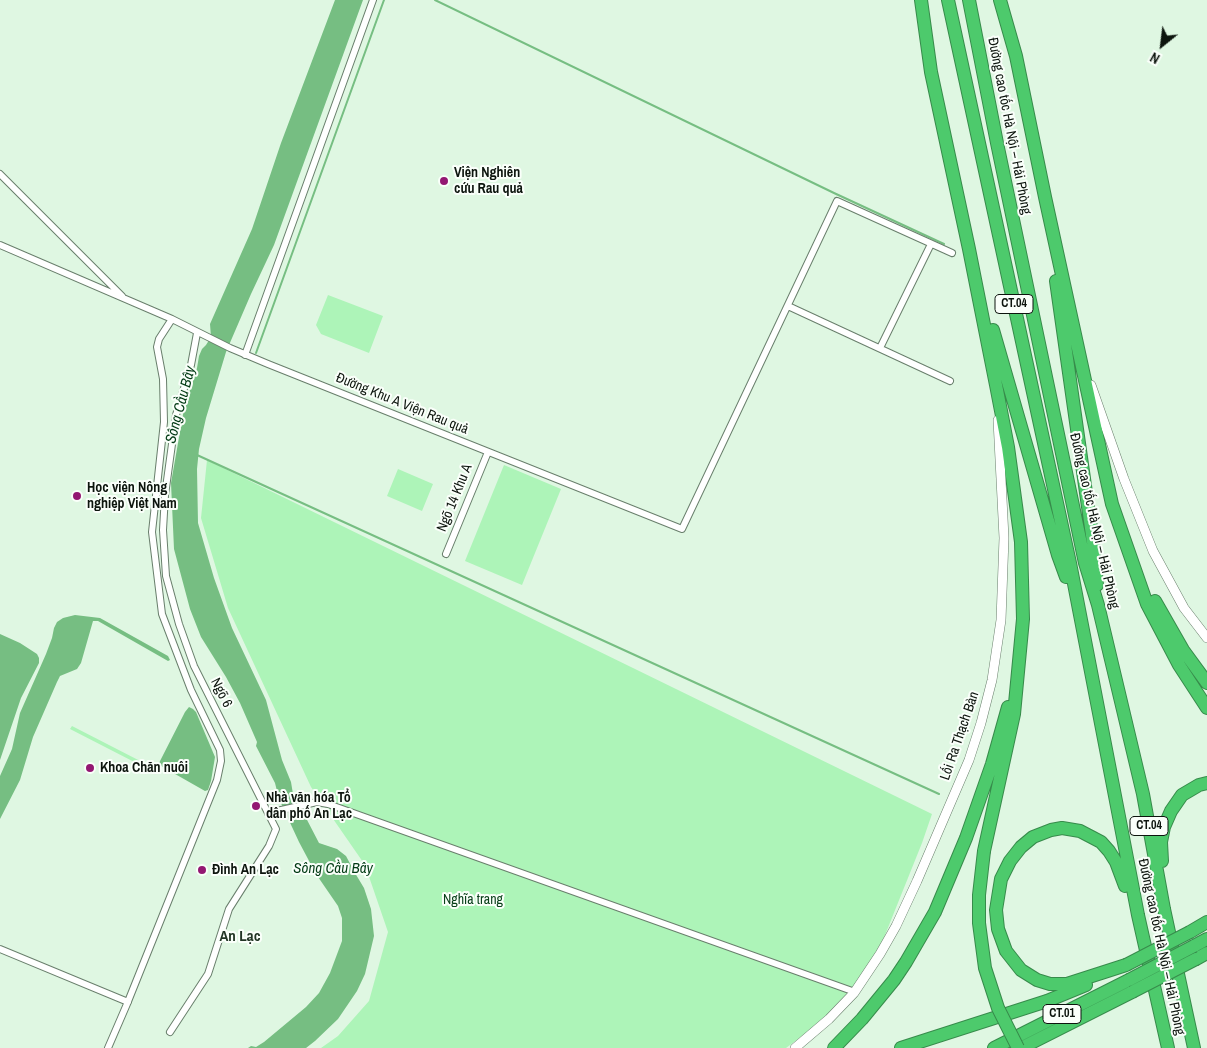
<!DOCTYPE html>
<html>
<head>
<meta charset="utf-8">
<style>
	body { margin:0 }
	#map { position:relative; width:1207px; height:1048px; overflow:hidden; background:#dff7e2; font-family:"Archivo Narrow",sans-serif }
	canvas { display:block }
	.north { position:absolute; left:1137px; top:20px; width:50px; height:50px; -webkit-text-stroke:4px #fafffa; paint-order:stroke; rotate:209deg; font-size:14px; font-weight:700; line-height:20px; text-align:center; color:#0d150e }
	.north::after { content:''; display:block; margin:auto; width:18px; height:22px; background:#0d150e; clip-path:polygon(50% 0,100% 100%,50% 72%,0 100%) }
</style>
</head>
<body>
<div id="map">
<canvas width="1207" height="1048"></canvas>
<div class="north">N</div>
</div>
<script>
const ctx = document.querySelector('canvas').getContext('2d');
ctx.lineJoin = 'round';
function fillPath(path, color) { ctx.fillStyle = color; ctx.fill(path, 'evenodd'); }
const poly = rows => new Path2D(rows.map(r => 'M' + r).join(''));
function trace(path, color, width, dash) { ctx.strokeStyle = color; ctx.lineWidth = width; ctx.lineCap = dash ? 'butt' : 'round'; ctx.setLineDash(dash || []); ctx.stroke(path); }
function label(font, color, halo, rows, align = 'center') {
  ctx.font = font + ' "Archivo Narrow",sans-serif'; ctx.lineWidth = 4; ctx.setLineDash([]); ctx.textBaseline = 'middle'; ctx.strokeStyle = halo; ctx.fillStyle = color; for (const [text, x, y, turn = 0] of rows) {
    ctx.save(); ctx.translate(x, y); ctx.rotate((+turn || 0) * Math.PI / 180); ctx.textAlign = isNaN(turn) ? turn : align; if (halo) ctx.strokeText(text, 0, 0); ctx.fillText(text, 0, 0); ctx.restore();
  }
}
fillPath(poly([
	[328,295,383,316,369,353,321,334,316,325],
	[207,460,932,814,922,843,877,955,834,1012,786,1048,321,1048,338,1036,369,1001,388,932,365,865,311,787,228,608,201,518],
	[504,465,561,489,522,585,465,561],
	[398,469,433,484,422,511,387,496],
	[72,726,146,764,144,767,70,729]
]), '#adf4b8');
fillPath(poly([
	[335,0,363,0,274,245,251,294,226,352,206,418,199,449,197,469,198,523,214,578,232,628,266,700,282,760,291,782,294,800,300,811,305,816,319,843,337,849,346,856,355,873,364,888,371,909,374,936,365,974,357,991,338,1019,315,1041,306,1048,248,1048,251,1046,256,1047,264,1042,306,1007,319,993,330,973,342,941,342,918,338,906,316,874,299,842,279,799,275,783,256,746,257,742,240,703,226,677,201,637,190,609,174,549,171,483,184,409,197,368,199,356,202,349,206,345,211,337,210,324,252,229,281,143],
	[75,615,100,618,168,656,170,660,168,661,98,621,93,621,81,663,77,669,60,676,57,682,33,737,20,780,0,819,0,776,12,749,20,713,46,654,52,638,54,628,57,622,63,618],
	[0,634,20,643,37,654,39,658,39,663,21,698,0,760],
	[189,707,193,709,196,712,215,757,211,781,208,790,205,791,161,766,159,763,185,712]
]), '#76be82');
trace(poly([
	[435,0,834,193,944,244],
	[256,353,384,0],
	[197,455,939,794]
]), '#76be82', 2);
const street = poly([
	[0,174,122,296],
	[0,245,172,319,230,348,268,364,682,529,837,201,952,253],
	[788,306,950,381],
	[880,348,931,244],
	[245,355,373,0],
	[446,554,488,452],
	[268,813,317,802,328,804,855,992],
	[0,949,128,1002],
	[170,1032,208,974,229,909,269,846,276,829,194,666,179,624,166,576,163,530,165,495,176,415,191,365,197,333],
	[108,1048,127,1004,217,780,221,761,220,750,191,690,162,614,152,532,164,422,163,379,157,347,159,339,172,319]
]);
const secondary = poly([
	[1091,385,1124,479,1153,551,1184,608,1207,638],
	[795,1048,829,1019,854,993,880,954,896,926,917,881,969,760,981,723,992,680,1001,620,1004,538,998,420]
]);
const highway = poly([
	[921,0,931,72,969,249,996,385,1008,447,1021,542,1023,619,1014,714,984,851],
	[948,0,1070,563,1138,915,1168,1048],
	[969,0,997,143,1085,563,1098,605,1143,794,1164,909,1194,1048],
	[1000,0,1016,56,1045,197,1112,504,1147,604,1179,665,1207,708],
	[1056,281,1093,542,1097,585],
	[993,330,1058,555,1066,577],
	[1155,601,1183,650,1207,683],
	[1162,861,1161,842,1164,827,1171,811,1182,795,1199,785,1207,783],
	[1125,886,1116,862,1109,851,1101,842,1080,831,1062,828,1051,830,1033,837,1021,847,1010,861,1001,879,996,910,998,929,1006,951,1021,970,1037,980,1050,984,1067,984,1126,965],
	[1190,932,1207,922],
	[1194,946,1207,939],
	[1196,959,1207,953],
	[834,1048,862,1019,894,980,906,962,935,912,966,838,992,764,1008,707],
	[901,1048,1047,1001,1086,985],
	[994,1048,1129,980],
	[1021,1048,1132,992]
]);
trace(street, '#697f6c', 8);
trace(secondary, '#697f6c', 10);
trace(highway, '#378b4b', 14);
trace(street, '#fff', 6);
trace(secondary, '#fff', 9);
trace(highway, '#4dca6c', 12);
const highwayBridge = poly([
	[984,851,979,895,979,923,985,968,998,1008,1018,1048],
	[1126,965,1190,932],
	[1129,980,1194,946],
	[1132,992,1196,959]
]);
trace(highwayBridge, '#378b4b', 14, []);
trace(highwayBridge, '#4dca6c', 12);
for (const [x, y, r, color] of [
	[444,181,5,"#931772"],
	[77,496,5,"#931772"],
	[90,768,5,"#931772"],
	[256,806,5,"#931772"],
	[202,870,5,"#931772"]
]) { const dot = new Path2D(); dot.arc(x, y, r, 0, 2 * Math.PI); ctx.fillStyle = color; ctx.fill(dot); trace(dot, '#fafffa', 2); }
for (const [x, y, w] of [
	[1014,304,38],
	[1149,826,38],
	[1062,1014,38]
]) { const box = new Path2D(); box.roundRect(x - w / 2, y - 9.5, w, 19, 4); ctx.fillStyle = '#fafffa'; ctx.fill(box); trace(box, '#0d150e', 1); }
label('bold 12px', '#0d150e', null, [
	["CT.04",1014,304],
	["CT.04",1149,826],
	["CT.01",1062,1014]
]);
label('14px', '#0d150e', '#fafffa', [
	["Đường cao tốc Hà Nội – Hải Phòng",1009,126,79],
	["Đường Khu A Viện Rau quả",402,404,22],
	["Ngõ 14 Khu A",455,498,-68],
	["Đường cao tốc Hà Nội – Hải Phòng",1094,521,77],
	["Ngõ 6",221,693,63],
	["Lối Ra Thạch Bàn",960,736,-71],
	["Đường cao tốc Hà Nội – Hải Phòng",1161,947,78]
]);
label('bold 14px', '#0d150e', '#fafffa', [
	["Viện Nghiên",454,173],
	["cứu Rau quả",454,189],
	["Học viện Nông",87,488],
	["nghiệp Việt Nam",87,504],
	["Khoa Chăn nuôi",100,768],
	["Nhà văn hóa Tổ",266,798],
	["dân phố An Lạc",266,814],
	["Đình An Lạc",212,870]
], 'left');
label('14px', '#09401a', '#fafffa', [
	["Nghĩa trang",473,900]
]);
label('italic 15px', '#033b15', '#fafffa', [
	["Sông Cầu Bây",181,405,-75],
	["Sông Cầu Bây",333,869]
]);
label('bold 15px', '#213524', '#fafffa', [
	["An Lạc",240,937]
]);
</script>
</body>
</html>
